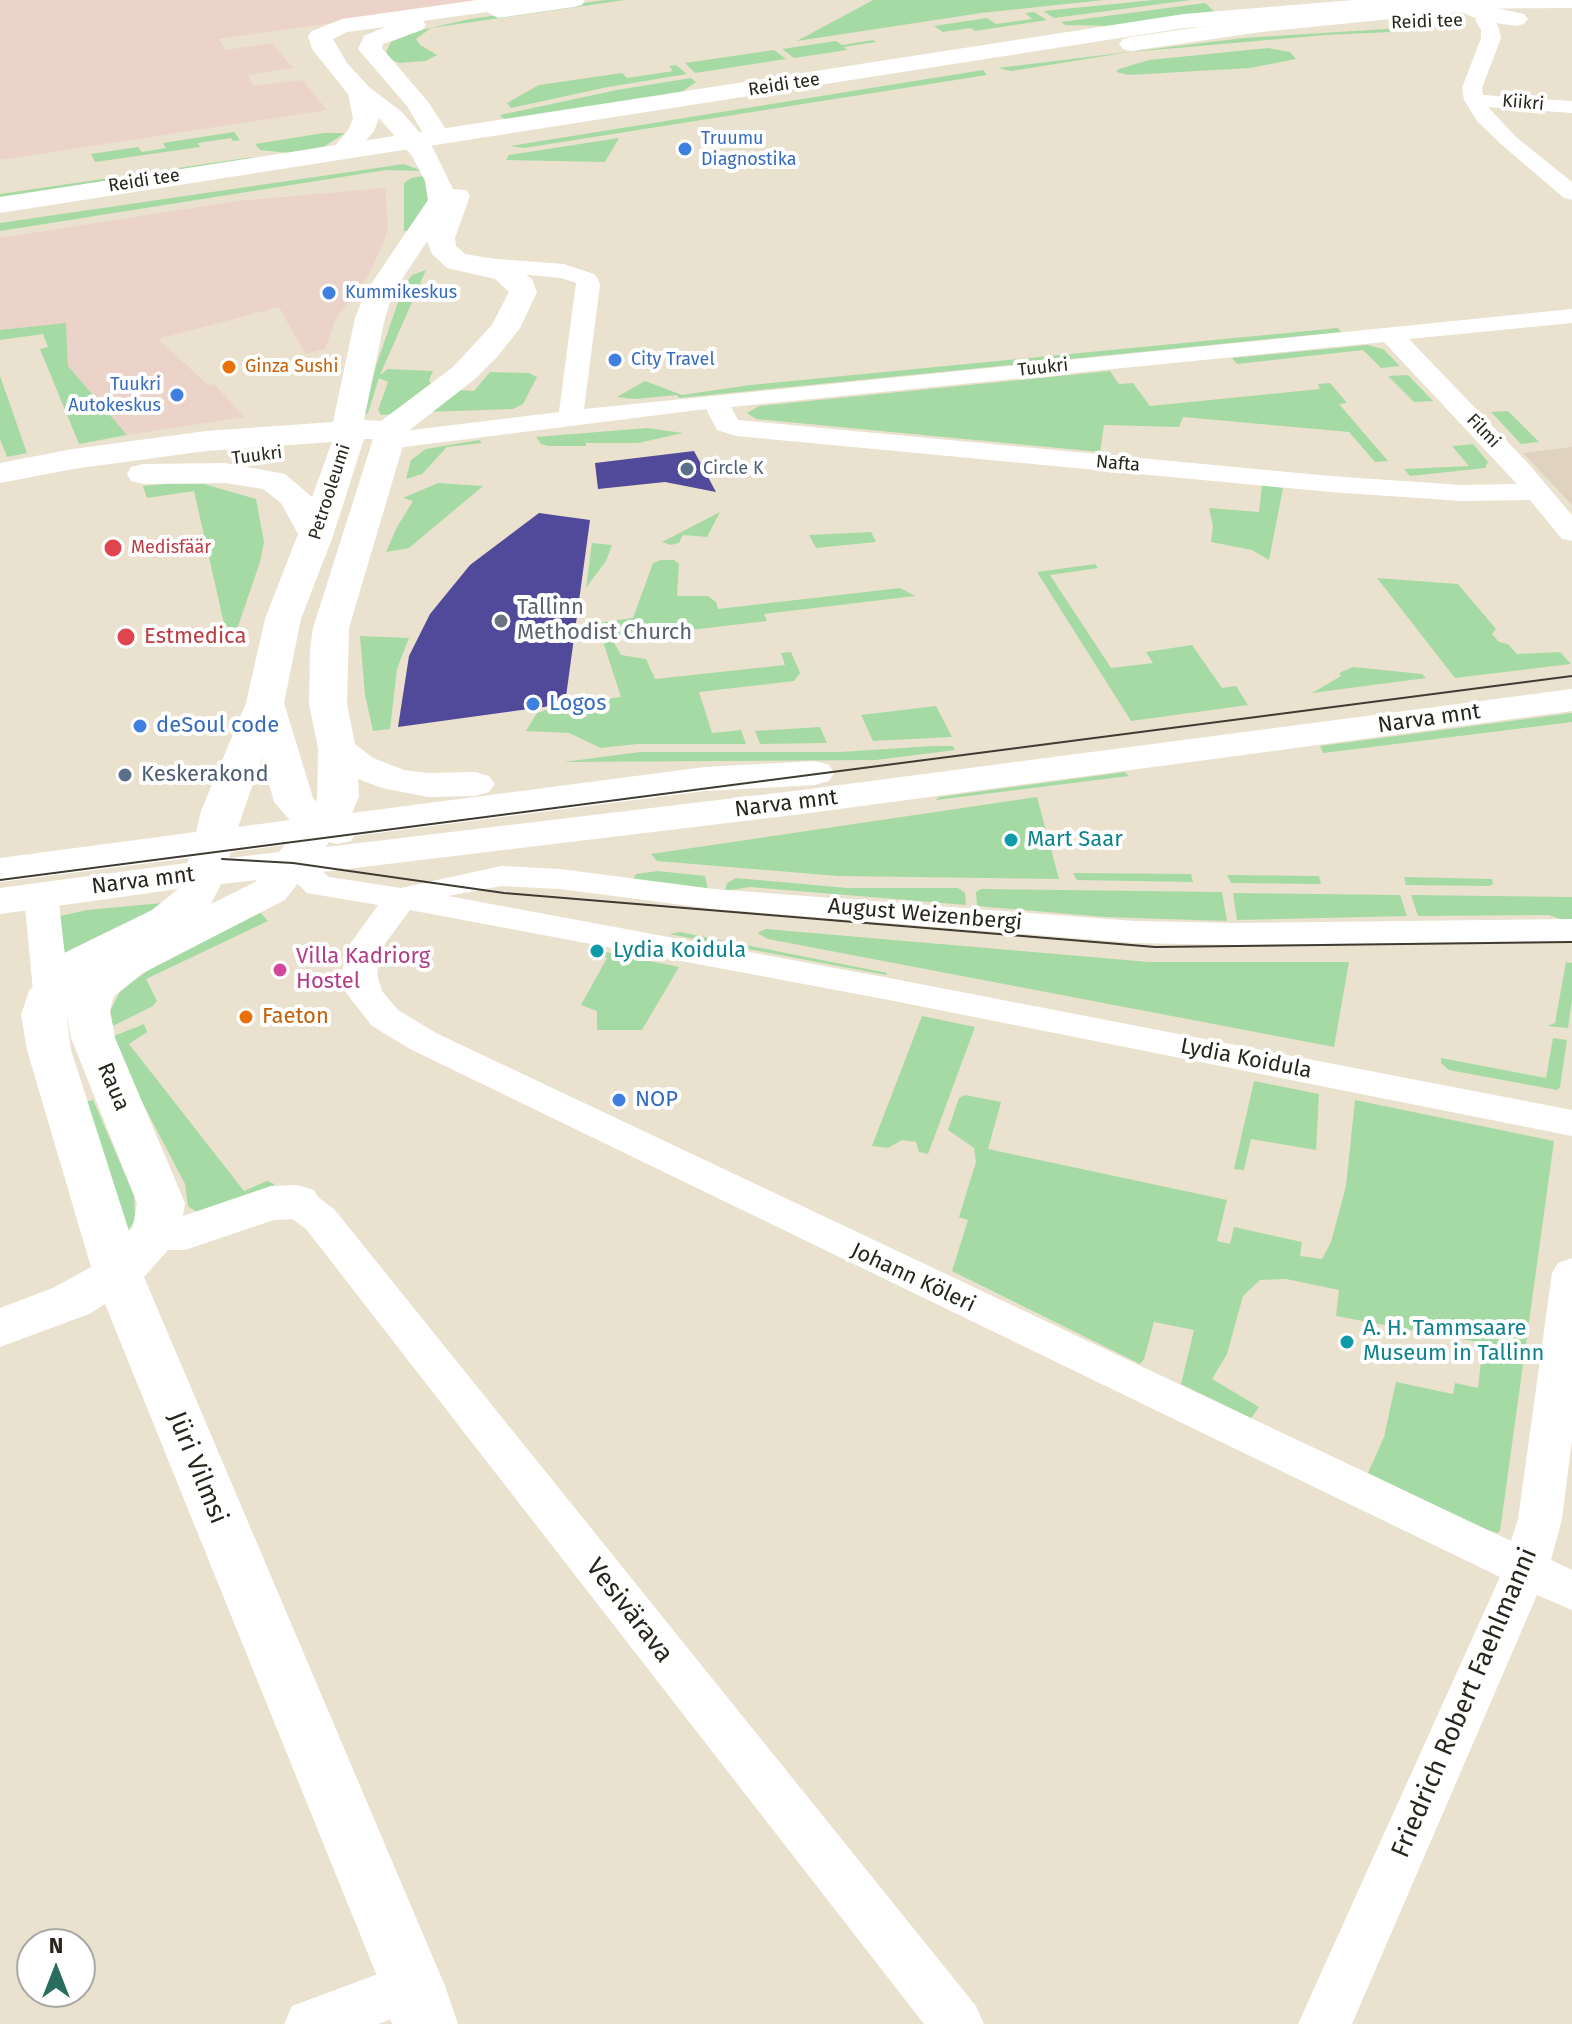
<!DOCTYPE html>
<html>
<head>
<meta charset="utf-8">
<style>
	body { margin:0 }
	#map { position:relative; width:1572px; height:2024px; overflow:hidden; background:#eae2ce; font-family:"Fira Sans",sans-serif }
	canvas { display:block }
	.north { position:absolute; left:16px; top:1928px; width:80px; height:80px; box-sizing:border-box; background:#fff; border:2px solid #a9a8a5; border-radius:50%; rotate:0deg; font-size:22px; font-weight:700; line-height:32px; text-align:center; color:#28251d }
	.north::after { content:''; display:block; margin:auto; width:28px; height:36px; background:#296d5e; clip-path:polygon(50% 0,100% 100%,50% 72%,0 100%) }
</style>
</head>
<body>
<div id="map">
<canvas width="1572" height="2024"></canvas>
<div class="north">N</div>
</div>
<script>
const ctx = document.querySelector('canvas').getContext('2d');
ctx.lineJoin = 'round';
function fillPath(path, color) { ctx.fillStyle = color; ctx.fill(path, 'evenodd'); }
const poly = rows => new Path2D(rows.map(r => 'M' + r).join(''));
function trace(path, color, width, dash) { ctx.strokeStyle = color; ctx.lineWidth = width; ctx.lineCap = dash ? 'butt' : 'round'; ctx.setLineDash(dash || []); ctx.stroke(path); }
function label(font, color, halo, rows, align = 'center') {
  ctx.font = font + ' "Fira Sans",sans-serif'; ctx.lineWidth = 8; ctx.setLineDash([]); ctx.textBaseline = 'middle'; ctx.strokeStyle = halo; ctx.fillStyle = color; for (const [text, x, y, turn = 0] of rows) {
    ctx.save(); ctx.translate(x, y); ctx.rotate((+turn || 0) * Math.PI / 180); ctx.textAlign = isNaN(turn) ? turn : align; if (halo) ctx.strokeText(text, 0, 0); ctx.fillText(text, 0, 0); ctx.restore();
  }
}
fillPath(poly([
	[1572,447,1572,505,1523,453]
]), '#dfd3c0');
fillPath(poly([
	[0,0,494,0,218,39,226,50,272,43,293,68,248,75,253,86,302,80,327,110,0,160],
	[385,188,388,227,383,244,369,274,336,318,325,349,305,354,279,307,158,339,208,385,214,384,244,417,127,435,68,366,66,324,0,330,0,238,237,201]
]), '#ebd3c9');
fillPath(poly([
	[605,0,625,0,431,28,416,39,420,45,437,55,426,61,399,63,390,59,386,52,391,42,417,31,470,19],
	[873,0,1104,0,981,13,797,41],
	[1154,0,1191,0,1054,18,1043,11],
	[1205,3,1214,11,1113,26,1065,25,1061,22],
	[1034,12,1047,20,975,31,971,28,943,32,934,26,987,18,996,24,1032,19,1025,13],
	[1434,26,1433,30,1326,35,1130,52,1011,71,998,68,1243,38],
	[873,40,876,42,844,47,847,50,794,58,782,49,836,41,842,45],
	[1268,48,1290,52,1296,59,1250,68,1128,75,1116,72,1119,69,1149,60],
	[774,50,786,59,695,73,685,63],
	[676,65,687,74,608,87,511,108,507,103,539,85,622,73,627,78,673,71,669,66],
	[983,70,987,75,524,148,510,146],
	[691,78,696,82,679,94,505,120,500,115,617,90],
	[234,132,240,140,233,141,231,138,198,143,200,147,95,162,91,154,138,147,142,152,166,148,163,143],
	[324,133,345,133,325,146,289,153,260,150,255,144],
	[619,138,605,162,506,160,509,155],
	[253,157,252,158,0,199,0,194],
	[404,164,422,171,386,170,0,231,0,223],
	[428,175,433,198,409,231,404,231,404,183,411,178],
	[426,270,380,375,388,369,433,371,429,380,433,388,396,414,381,415,378,410,388,382,379,378,368,413,363,416,376,366,404,285,412,275],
	[66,323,68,366,127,435,79,444,40,349,48,347,43,334,0,340,0,330],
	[1338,328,1341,332,679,398,677,395,634,399,617,397,645,381,682,395,750,385],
	[1368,345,1383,349,1400,366,1381,368,1363,350,1237,364,1232,358],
	[1110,371,1119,384,1133,383,1150,406,1320,389,1318,384,1330,383,1347,403,1339,404,1388,461,1375,462,1349,432,1183,417,1179,427,1104,425,1100,452,756,419,747,413,759,406],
	[490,372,529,373,537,377,523,404,513,409,426,412,457,390,474,391],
	[1408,375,1433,401,1414,402,1388,376],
	[0,376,27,453,7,457,0,439],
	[1508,411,1539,442,1521,444,1491,412],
	[647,428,683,433,638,443,586,443,586,446,548,446,541,444,536,437],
	[479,440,482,443,447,447,422,474,406,479,411,460,426,449],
	[1473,444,1488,462,1485,468,1410,476,1404,469,1469,466,1452,446],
	[438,483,483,486,409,548,386,552,397,527,413,501,403,498],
	[165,484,204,484,256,499,264,542,260,562,235,635,227,637,194,491,147,498,143,486],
	[1262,485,1283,488,1269,560,1252,550,1211,542,1213,526,1209,508,1259,512],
	[720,512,707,537,683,535,679,543,671,545,662,542],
	[871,532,876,542,816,548,809,535],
	[592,543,612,545,606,561,586,588],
	[674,560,679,564,677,596,708,596,716,602,718,609,900,588,915,596,764,614,767,621,612,639,621,655,646,659,655,679,785,665,781,653,791,652,800,673,794,681,699,692,712,733,741,730,746,744,637,744,601,748,569,733,526,731,537,713,565,704,621,697,597,623,633,618,653,563,661,560],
	[1095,564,1098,568,1050,575,1111,668,1153,663,1146,652,1192,645,1222,688,1236,686,1248,705,1131,721,1037,572],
	[1377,578,1458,584,1496,629,1492,634,1499,642,1508,644,1517,654,1560,652,1571,664,1455,678],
	[360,636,409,638,397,669,390,729,373,731,365,695],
	[1353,667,1422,674,1426,678,1312,693,1341,676,1339,673],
	[936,706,952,737,873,741,861,715],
	[1572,713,1572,722,1323,753,1320,746],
	[820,727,827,743,760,744,755,731],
	[934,746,953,746,955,750,876,760,564,762,640,752,840,752],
	[1125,772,1129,776,936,800,939,797],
	[1037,797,1059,879,838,876,657,861,651,854],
	[658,871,705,876,708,890,632,882,636,874],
	[1073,873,1191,874,1193,882,1077,880],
	[1227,875,1319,876,1321,884,1231,883],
	[1404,877,1492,879,1493,884,1489,886,1406,885],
	[736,878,847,888,958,888,965,893,966,905,750,887,725,891,727,883],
	[981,889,1222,892,1227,921,1105,917,977,906,976,892],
	[1233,893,1400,895,1407,916,1237,920],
	[1411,895,1572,897,1572,923,1549,915,1418,916],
	[173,902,63,961,56,917,87,910],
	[260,912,268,921,146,979,157,1001,153,1006,113,1026,109,1014,113,1005,120,992,136,979,157,964],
	[766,929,1149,962,1349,962,1334,1047,768,939,757,933],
	[680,932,887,973,886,975,669,934],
	[606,952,679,967,642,1030,597,1030,597,1011,581,1005,607,958,603,956],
	[1566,962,1572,963,1572,1000,1568,1028,1547,1026,1555,1023],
	[922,1016,975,1027,928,1154,919,1152,916,1142,902,1140,888,1148,872,1146],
	[144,1024,147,1032,129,1044,244,1191,267,1181,274,1184,273,1189,198,1213,188,1206,185,1184,129,1077,114,1036],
	[1553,1038,1567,1040,1560,1087,1557,1090,1449,1070,1441,1063,1441,1058,1546,1078],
	[1254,1081,1319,1094,1316,1150,1251,1139,1244,1170,1234,1169],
	[965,1095,1001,1102,988,1149,1227,1200,1217,1241,1230,1244,1234,1227,1302,1242,1300,1256,1322,1259,1331,1242,1346,1186,1355,1100,1554,1141,1500,1531,1497,1533,1484,1529,1368,1473,1384,1437,1396,1382,1453,1394,1455,1383,1478,1388,1483,1343,1461,1339,1461,1334,1417,1326,1416,1331,1336,1316,1339,1290,1286,1279,1260,1280,1243,1296,1227,1354,1212,1379,1259,1407,1251,1418,1181,1384,1194,1330,1154,1322,1144,1359,1140,1364,952,1271,968,1220,959,1217,976,1162,974,1148,948,1130,959,1098],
	[93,1100,134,1195,135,1220,127,1232,81,1103]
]), '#a6daa4');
fillPath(poly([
	[694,451,716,492,665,482,598,489,595,463],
	[539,513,590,520,565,704,398,727,409,656,430,614,470,565]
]), '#51499a');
fillPath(poly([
	[1484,14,1491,16,1498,26,1501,38,1482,88,1483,95,1572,101,1572,113,1488,107,1516,137,1572,182,1572,200,1564,198,1502,145,1477,121,1464,100,1462,88,1481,38,1481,30,1475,20,1484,14],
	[484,258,564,264,594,274,598,279,600,285,584,409,1572,309,1572,323,1409,339,1526,461,1572,515,1572,541,1562,539,1530,500,1462,501,1330,492,736,436,717,430,706,409,388,449,379,447,375,441,379,435,388,433,559,412,576,283,561,278,476,270,472,265,476,260,484,258],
	[1384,342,1517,484,1462,485,1330,476,738,420,731,407,1384,342],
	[293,853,305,856,329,877,401,888,501,866,560,869,714,889,1135,921,1236,923,1572,919,1572,941,1236,945,1135,943,714,909,560,889,501,886,448,896,889,978,1572,1110,1572,1136,889,1000,410,910,384,945,377,974,382,991,398,1010,436,1033,1511,1541,1518,1519,1552,1273,1558,1263,1572,1258,1572,1440,1562,1519,1551,1560,1572,1570,1572,1610,1537,1595,1352,2024,1298,2024,1500,1577,410,1049,372,1026,347,994,341,974,350,944,378,905,307,893,276,863,281,856,293,853],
	[41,885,53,888,58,895,69,991,64,999,51,1002,38,999,33,991,24,895,29,888,41,885],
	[297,1188,311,1192,334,1209,976,2006,984,2024,924,2024,306,1229,283,1212,277,1202,283,1192,297,1188],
	[413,1961,432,1968,439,1986,432,2004,378,2024,284,2024,292,2006,413,1961]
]), '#fff');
fillPath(poly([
	[477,0,585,0,582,5,574,7,498,18,487,12,423,21,426,25,422,30,383,44,382,48,429,103,445,128,441,133,423,133,407,106,358,49,364,36,385,27,347,32,333,39,347,63,369,87,402,112,433,148,453,189,466,190,470,196,455,238,456,246,465,254,494,259,515,267,532,279,537,292,520,328,498,356,475,379,407,432,349,628,347,704,355,744,373,758,404,770,428,773,475,772,489,776,495,784,489,792,475,796,428,797,382,788,358,779,359,796,352,813,705,767,815,761,829,765,834,773,829,781,815,785,705,791,354,836,351,841,337,844,329,842,326,847,802,790,1572,689,1572,711,802,814,305,874,285,900,143,973,114,996,110,1010,115,1038,185,1203,183,1216,271,1186,297,1185,314,1190,321,1202,314,1214,297,1219,274,1220,185,1250,168,1250,144,1277,445,1986,458,2024,392,2024,381,1986,105,1304,89,1314,0,1347,0,1308,53,1288,91,1267,27,1050,21,1015,29,991,64,953,152,910,178,889,0,914,0,888,187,863,189,858,0,882,0,858,196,832,201,811,246,703,265,619,298,534,281,503,263,489,225,483,143,484,131,481,127,474,131,467,143,464,225,463,285,474,312,497,332,442,206,451,73,469,0,483,0,463,73,449,206,431,333,422,355,318,365,293,428,200,425,181,412,156,379,118,374,131,353,155,335,155,331,150,349,129,353,118,348,94,312,49,308,36,312,31,342,19,477,0],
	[427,241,432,254,447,268,495,279,509,292,492,325,453,367,381,421,364,420,385,318,393,293,427,241],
	[364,439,373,439,313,628,310,649,309,704,318,748,317,802,313,798,284,703,301,619,333,536,364,439],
	[262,758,274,802,290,820,238,827,262,758],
	[285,845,279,852,229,858,231,852,285,845],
	[257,880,255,882,211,904,221,884,257,880],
	[66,1011,71,1038,137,1203,133,1226,129,1231,71,1050,66,1011],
	[1443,0,1486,0,1482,5,1524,14,1528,19,1524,24,1516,26,1482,21,1461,12,1261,32,1131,51,1123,49,1119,44,1123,39,1131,37,1261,18,1444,2,1443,0]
]), '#fff');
fillPath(poly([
	[1354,0,1572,0,1572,8,1413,9,1184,28,0,213,0,197,1184,14,1354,0]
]), '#fff');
trace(poly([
	[222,859,293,863,504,893,1155,947,1572,942],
	[0,880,1572,676]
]), '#3f3b32', 2);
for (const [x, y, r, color] of [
	[685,149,8,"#3f7fe0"],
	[329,293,8,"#3f7fe0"],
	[615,360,8,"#3f7fe0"],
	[229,367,8,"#e8710a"],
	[177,395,8,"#3f7fe0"],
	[687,469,8,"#5c6f8a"],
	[113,548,10,"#e0444e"],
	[501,621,8,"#6b7280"],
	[126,637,10,"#e0444e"],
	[533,704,8,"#3f7fe0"],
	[140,726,8,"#3f7fe0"],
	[125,775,8,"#5c6f8a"],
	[1011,840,8,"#0f9aa8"],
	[597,951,8,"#0f9aa8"],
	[280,970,8,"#d1479c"],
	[246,1017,8,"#e8710a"],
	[619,1100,8,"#3f7fe0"],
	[1347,1342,8,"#0f9aa8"]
]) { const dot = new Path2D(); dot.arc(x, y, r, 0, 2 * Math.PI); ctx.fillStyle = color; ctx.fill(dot); trace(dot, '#fff', 3); }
label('18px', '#28251d', '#fff', [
	["Reidi tee",1427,22,-2],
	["Reidi tee",784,85,-9],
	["Kiikri",1523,103,5],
	["Reidi tee",144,181,-9],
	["Tuukri",1043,368,-6],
	["Filmi",1483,431,46],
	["Tuukri",257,456,-7],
	["Nafta",1118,464,5],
	["Petrooleumi",330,492,-72]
]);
label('18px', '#366cbe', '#fff', [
	["Truumu",701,139],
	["Diagnostika",701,160],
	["Kummikeskus",345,293],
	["City Travel",631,360],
	["Tuukri",161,385,"right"],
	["Autokeskus",161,406,"right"]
], 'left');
label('18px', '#c56008', '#fff', [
	["Ginza Sushi",245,367]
], 'left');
label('18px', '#4e5e75', '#fff', [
	["Circle K",703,469]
], 'left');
label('18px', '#be3a42', '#fff', [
	["Medisfäär",131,548]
], 'left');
label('22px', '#5b616d', '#fff', [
	["Tallinn",517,608],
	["Methodist Church",517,633]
], 'left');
label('22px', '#be3a42', '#fff', [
	["Estmedica",144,637]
], 'left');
label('22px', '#366cbe', '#fff', [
	["Logos",549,704],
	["deSoul code",156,726],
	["NOP",635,1100]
], 'left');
label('22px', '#28251d', '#fff', [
	["Narva mnt",1429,719,-8],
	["Narva mnt",786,804,-7],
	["Narva mnt",143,881,-7],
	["August Weizenbergi",925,915,5],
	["Lydia Koidula",1246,1059,11],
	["Raua",113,1087,67],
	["Johann Köleri",913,1278,25]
]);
label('22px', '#4e5e75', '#fff', [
	["Keskerakond",141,775]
], 'left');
label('22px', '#0d838f', '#fff', [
	["Mart Saar",1027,840],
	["Lydia Koidula",613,951],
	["A. H. Tammsaare",1363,1329],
	["Museum in Tallinn",1363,1354]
], 'left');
label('22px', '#b23c85', '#fff', [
	["Villa Kadriorg",296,957],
	["Hostel",296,982]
], 'left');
label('22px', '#c56008', '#fff', [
	["Faeton",262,1017]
], 'left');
label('26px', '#28251d', '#fff', [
	["Jüri Vilmsi",197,1468,68],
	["Vesivärava",629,1611,52],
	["Friedrich Robert Faehlmanni",1465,1703,-67]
]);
</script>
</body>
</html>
